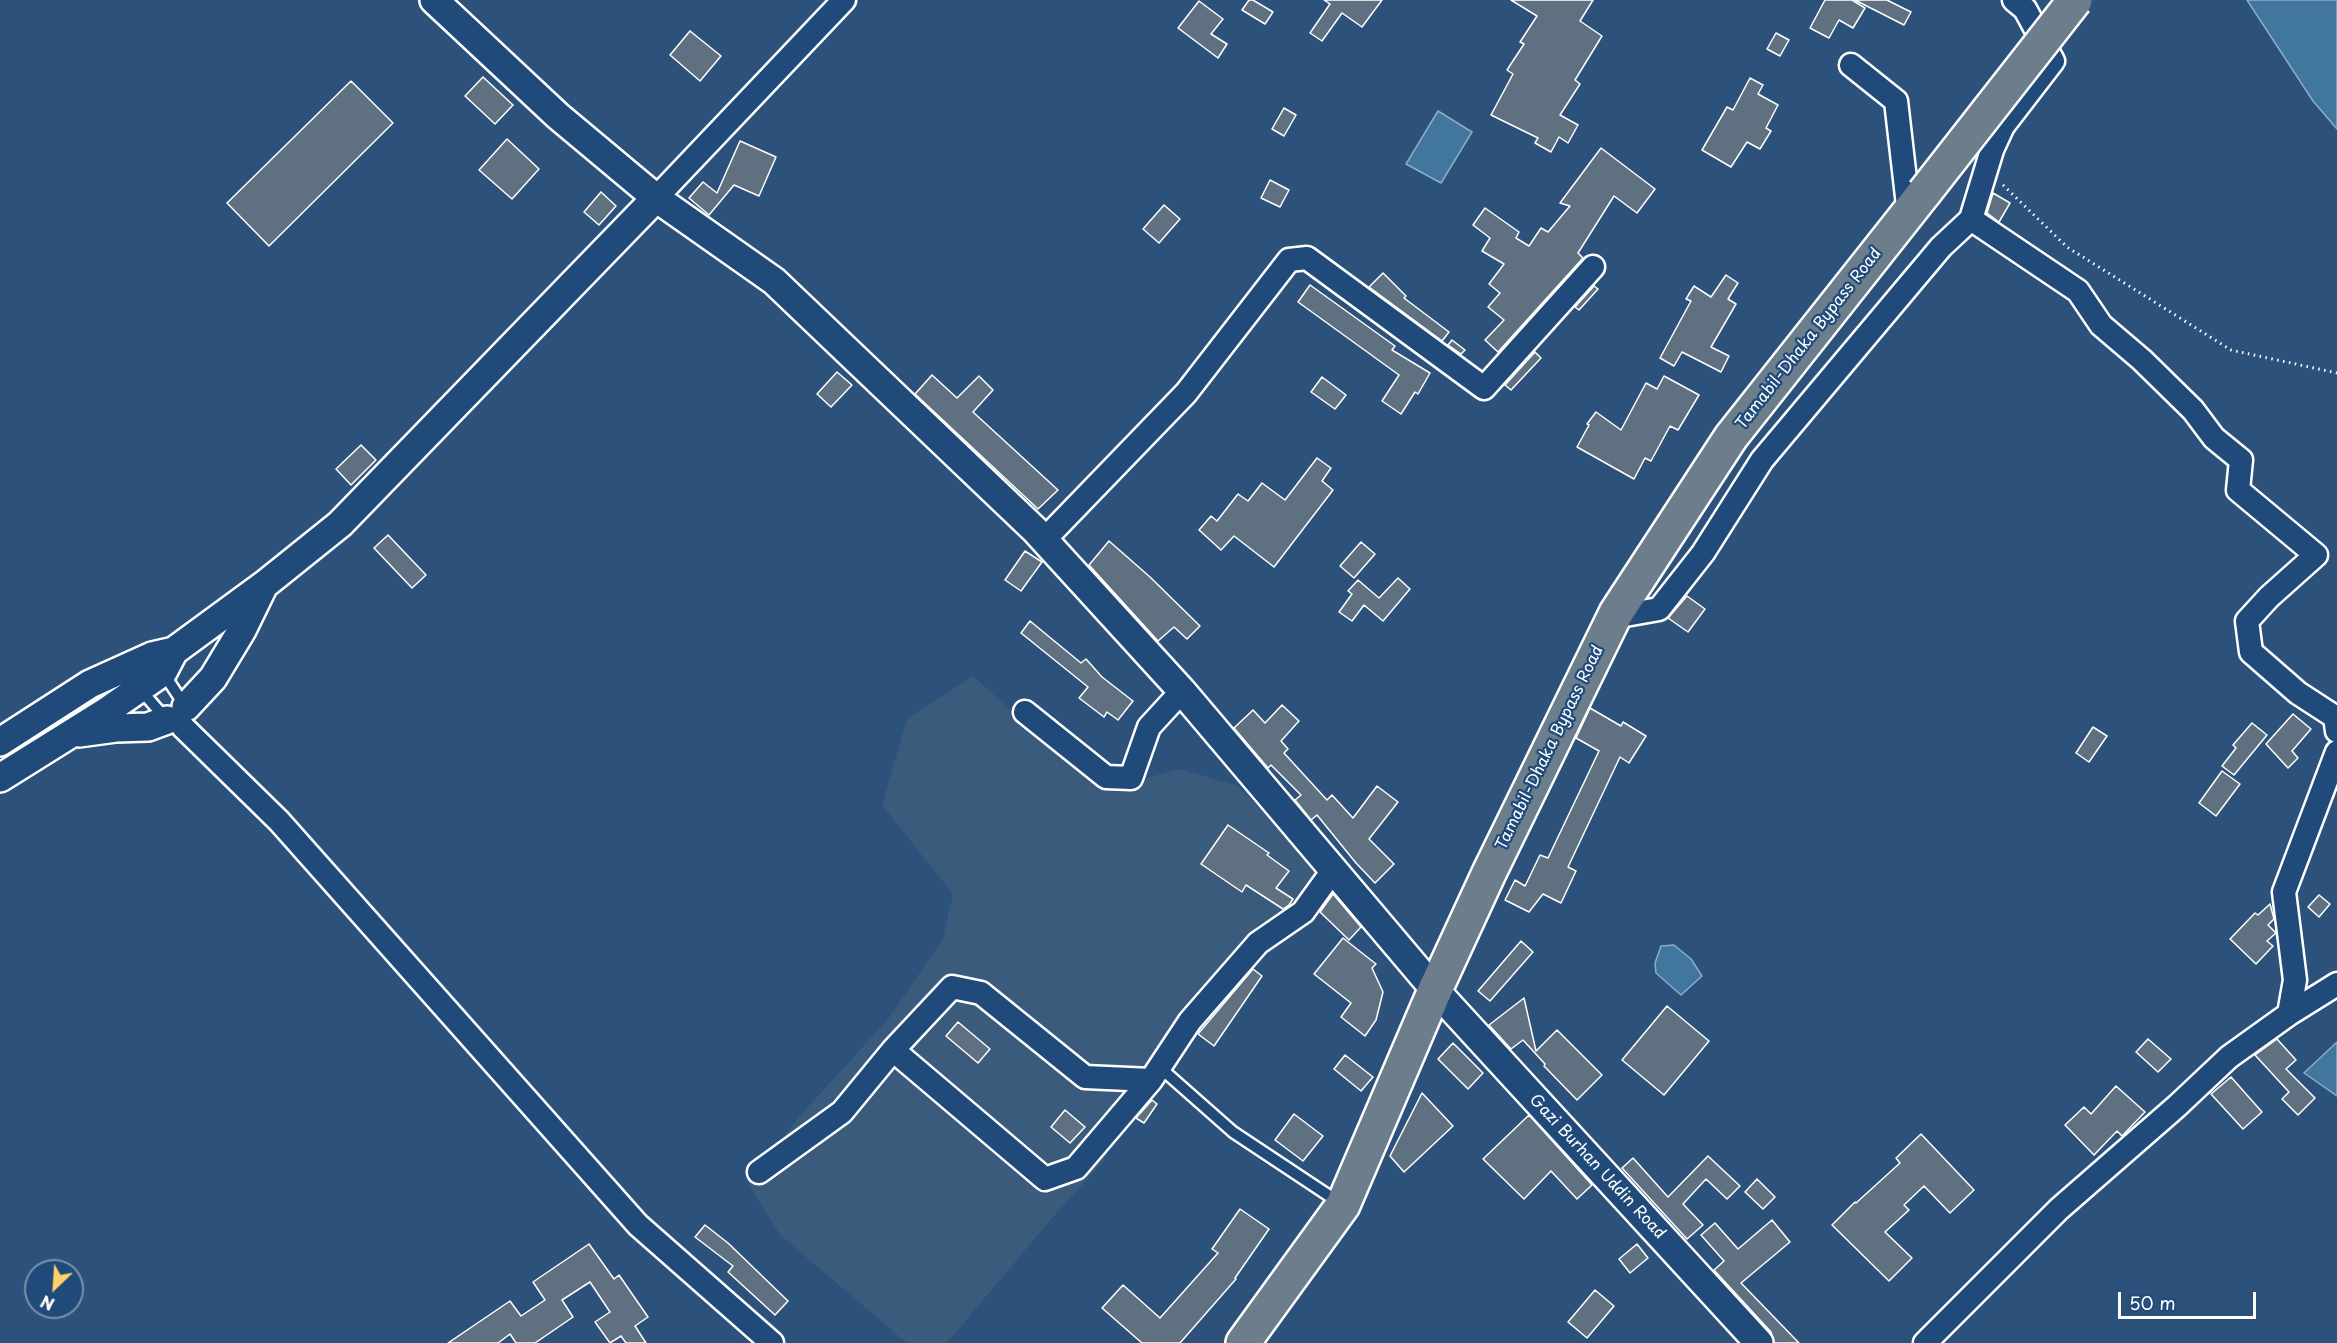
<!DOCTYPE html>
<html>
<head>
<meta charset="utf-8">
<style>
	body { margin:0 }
	#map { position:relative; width:2337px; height:1343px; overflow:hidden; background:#2c527b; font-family:"Playpen Sans",sans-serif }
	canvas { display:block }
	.north { position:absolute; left:24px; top:1259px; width:60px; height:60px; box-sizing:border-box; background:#1f4a7a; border:2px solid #7992af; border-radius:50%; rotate:205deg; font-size:16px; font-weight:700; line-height:24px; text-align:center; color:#fff }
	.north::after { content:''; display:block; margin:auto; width:21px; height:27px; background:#ffd166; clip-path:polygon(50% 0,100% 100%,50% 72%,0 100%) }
	.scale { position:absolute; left:2118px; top:1292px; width:138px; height:27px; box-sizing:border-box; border:3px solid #fff; border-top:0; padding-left:8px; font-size:18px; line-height:21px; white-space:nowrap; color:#fff; -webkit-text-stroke:4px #1f4a7a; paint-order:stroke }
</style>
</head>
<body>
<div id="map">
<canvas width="2337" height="1343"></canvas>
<div class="north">N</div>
<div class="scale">50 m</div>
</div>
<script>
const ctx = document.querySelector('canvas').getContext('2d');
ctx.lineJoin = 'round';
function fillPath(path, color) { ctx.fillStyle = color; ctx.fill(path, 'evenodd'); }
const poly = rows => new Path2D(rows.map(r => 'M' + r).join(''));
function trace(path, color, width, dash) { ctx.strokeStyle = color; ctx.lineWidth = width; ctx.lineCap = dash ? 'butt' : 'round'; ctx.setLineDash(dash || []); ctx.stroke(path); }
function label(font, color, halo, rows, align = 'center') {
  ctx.font = font + ' "Playpen Sans",sans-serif'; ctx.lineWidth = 4.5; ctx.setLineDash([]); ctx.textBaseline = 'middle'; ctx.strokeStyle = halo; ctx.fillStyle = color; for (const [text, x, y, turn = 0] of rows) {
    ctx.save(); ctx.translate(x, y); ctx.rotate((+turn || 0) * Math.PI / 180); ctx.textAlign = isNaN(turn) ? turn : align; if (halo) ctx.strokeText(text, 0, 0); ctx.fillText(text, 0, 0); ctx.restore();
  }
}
fillPath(poly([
	[973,676,1046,742,1114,787,1179,769,1238,786,1292,843,1319,879,1286,916,1260,923,1181,1023,1102,1163,1052,1218,947,1343,907,1343,780,1235,745,1178,775,1148,798,1118,889,1018,943,939,953,894,882,805,907,719]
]), '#3b5b7c');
const water = poly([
	[2247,0,2337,0,2337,129,2313,101,2247,0],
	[1438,111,1472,132,1441,183,1406,164,1438,111],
	[1674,945,1691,959,1702,976,1681,995,1656,973,1655,963,1661,946,1674,945],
	[2337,1042,2337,1096,2304,1073,2337,1042]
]);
fillPath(water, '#41769e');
trace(water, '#8dadc5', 1.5);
const building = poly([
	[1249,0,1253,0,1273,12,1265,24,1242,10,1249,0],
	[1324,0,1382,0,1362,27,1342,13,1322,41,1310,33,1330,4,1324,0],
	[1511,0,1593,0,1580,21,1602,36,1575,80,1580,84,1560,115,1578,125,1568,143,1559,137,1551,152,1535,143,1538,138,1491,115,1513,74,1507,70,1524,44,1520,42,1537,16,1511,0],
	[1825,0,1852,0,1865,8,1853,28,1839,20,1829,38,1810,28,1825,0],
	[1855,0,1887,0,1911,12,1904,25,1855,0],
	[1199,1,1223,19,1211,34,1227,44,1218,58,1178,28,1199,1],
	[690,31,721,56,700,81,670,55,690,31],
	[1776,33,1789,40,1780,56,1767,49,1776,33],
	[483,77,513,105,495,124,465,96,483,77],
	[1750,78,1763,85,1758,94,1778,105,1766,128,1771,131,1760,149,1747,142,1731,167,1702,150,1727,107,1733,110,1750,78],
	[351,81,393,123,269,246,227,203,351,81],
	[1284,108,1296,115,1284,136,1272,129,1284,108],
	[507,139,539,169,512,199,479,170,507,139],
	[740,141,776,157,759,196,734,185,709,215,689,198,703,182,717,193,740,141],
	[1601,148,1655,189,1637,213,1614,196,1578,253,1583,258,1498,352,1485,340,1504,320,1488,307,1500,293,1489,284,1504,264,1482,251,1490,238,1473,225,1485,208,1519,232,1516,238,1529,246,1541,228,1548,232,1570,206,1560,203,1601,148],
	[1270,180,1289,190,1280,207,1261,198,1270,180],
	[601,192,616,206,599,225,584,212,601,192],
	[1993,193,2010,203,1999,222,1987,213,1993,193],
	[1164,205,1180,219,1159,243,1143,229,1164,205],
	[1383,273,1406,296,1404,298,1449,332,1442,341,1369,287,1383,273],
	[1726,275,1738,283,1728,299,1736,304,1711,347,1729,356,1721,372,1682,352,1674,366,1660,358,1691,301,1686,299,1694,286,1711,297,1726,275],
	[1310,285,1395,346,1392,350,1430,373,1418,394,1415,392,1401,414,1382,401,1399,375,1298,302,1310,285],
	[1594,286,1598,289,1579,310,1575,307,1594,286],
	[1452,340,1465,350,1461,354,1448,345,1452,340],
	[1535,352,1541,358,1511,390,1505,385,1535,352],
	[837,372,852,385,831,407,817,394,837,372],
	[932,375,957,398,979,376,993,390,973,412,1058,490,1038,509,915,394,932,375],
	[1664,376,1699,395,1678,430,1670,426,1651,461,1645,458,1634,479,1577,447,1589,425,1587,424,1596,412,1621,430,1646,383,1657,389,1664,376],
	[1322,377,1346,395,1335,409,1311,392,1322,377],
	[361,445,376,460,351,485,336,469,361,445],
	[1317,458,1331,468,1322,481,1333,490,1274,567,1234,536,1221,550,1199,530,1211,516,1217,521,1238,494,1248,501,1262,483,1285,500,1317,458],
	[388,535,426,575,412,588,374,548,388,535],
	[1109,541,1150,577,1200,626,1187,639,1174,627,1158,641,1089,565,1109,541],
	[1361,542,1375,554,1354,578,1340,566,1361,542],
	[1025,551,1042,562,1021,591,1005,580,1025,551],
	[1398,578,1410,589,1383,621,1364,605,1352,621,1339,612,1352,594,1348,591,1358,580,1379,598,1398,578],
	[1687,596,1705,609,1688,632,1668,618,1687,596],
	[1030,621,1081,663,1086,659,1102,677,1133,701,1118,720,1107,712,1104,717,1079,698,1088,687,1021,633,1030,621],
	[1282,705,1299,721,1281,741,1288,749,1284,753,1327,800,1332,795,1353,818,1377,786,1398,802,1369,839,1394,864,1375,883,1356,863,1317,815,1311,820,1295,800,1301,795,1271,765,1268,768,1234,728,1253,710,1265,723,1282,705],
	[1590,708,1621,726,1623,722,1646,736,1629,763,1620,757,1568,867,1576,871,1561,903,1543,894,1529,912,1505,900,1515,880,1525,886,1540,855,1548,858,1599,751,1576,738,1590,708],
	[2293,714,2311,729,2292,751,2298,758,2288,768,2266,744,2293,714],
	[2252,723,2267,735,2234,775,2222,766,2236,748,2233,745,2252,723],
	[2093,727,2107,736,2089,762,2076,753,2093,727],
	[2222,771,2240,784,2216,816,2199,803,2222,771],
	[1228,825,1269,853,1267,855,1289,871,1276,888,1293,899,1289,905,1283,909,1246,885,1242,892,1201,864,1228,825],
	[1333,894,1361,927,1349,940,1320,912,1333,894],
	[2319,895,2330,904,2319,917,2308,907,2319,895],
	[2270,904,2274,919,2268,925,2276,933,2267,941,2273,946,2256,964,2230,939,2255,913,2258,915,2270,904],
	[1343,938,1376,964,1372,968,1383,992,1376,1020,1365,1036,1341,1017,1351,1003,1314,974,1343,938],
	[1521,941,1533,952,1490,1001,1478,991,1521,941],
	[1253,969,1262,976,1214,1046,1198,1034,1253,969],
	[1524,998,1536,1051,1557,1030,1602,1075,1577,1100,1544,1066,1545,1064,1523,1040,1511,1049,1489,1025,1524,998],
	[1667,1006,1709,1041,1664,1095,1622,1060,1667,1006],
	[958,1022,990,1049,978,1063,946,1036,958,1022],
	[2148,1039,2171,1059,2158,1072,2136,1052,2148,1039],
	[2277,1039,2296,1060,2286,1069,2315,1098,2298,1115,2282,1099,2289,1092,2255,1055,2277,1039],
	[1453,1043,1483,1073,1468,1089,1438,1059,1453,1043],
	[1345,1055,1373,1077,1361,1091,1334,1069,1345,1055],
	[2231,1077,2262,1112,2243,1129,2211,1094,2231,1077],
	[2116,1086,2145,1112,2122,1136,2117,1131,2094,1155,2065,1125,2084,1107,2091,1114,2116,1086],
	[1422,1093,1453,1126,1404,1172,1390,1156,1422,1093],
	[1152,1100,1157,1104,1144,1123,1136,1118,1152,1100],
	[1065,1110,1085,1127,1070,1143,1051,1127,1065,1110],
	[1294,1114,1323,1136,1303,1161,1275,1140,1294,1114],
	[1529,1115,1592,1185,1577,1199,1551,1171,1524,1199,1483,1159,1529,1115],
	[1921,1134,1974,1190,1950,1213,1924,1186,1904,1205,1909,1210,1885,1232,1912,1258,1889,1281,1832,1225,1855,1202,1856,1203,1900,1163,1896,1158,1921,1134],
	[1708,1156,1740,1186,1727,1199,1706,1179,1683,1204,1703,1225,1687,1239,1622,1168,1633,1158,1668,1197,1708,1156],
	[1757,1179,1775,1197,1763,1209,1745,1192,1757,1179],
	[1240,1209,1269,1229,1235,1278,1236,1279,1180,1343,1142,1343,1102,1308,1123,1285,1160,1318,1218,1253,1212,1249,1240,1209],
	[1772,1220,1790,1242,1741,1283,1799,1343,1774,1343,1771,1332,1714,1270,1724,1261,1701,1235,1715,1223,1738,1249,1772,1220],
	[705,1225,728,1243,788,1301,775,1315,728,1272,733,1266,695,1237,705,1225],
	[589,1244,614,1279,619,1275,648,1317,635,1326,646,1343,626,1343,621,1336,610,1343,595,1322,610,1312,590,1282,562,1300,573,1317,535,1343,516,1343,510,1334,498,1343,448,1343,510,1301,521,1316,545,1300,533,1282,589,1244],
	[1637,1244,1648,1258,1630,1273,1619,1259,1637,1244],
	[1595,1290,1614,1306,1587,1338,1568,1322,1595,1290]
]);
fillPath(building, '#5f7080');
trace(building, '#fff', 1.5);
const service = poly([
	[162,671,185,706],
	[140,689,165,718],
	[1164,1071,1233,1132,1340,1203]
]);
const minor = poly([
	[1851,65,1896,101,1909,214],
	[656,198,844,0],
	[1971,219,2078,291,2101,325,2142,360,2193,410,2214,438,2241,460,2238,490,2316,555,2269,597,2247,621,2251,652,2298,693,2335,717,2337,731],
	[1044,540,1186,393,1289,260,1307,258,1484,388,1593,267],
	[1614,617,1659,609,1703,553,1762,460,1941,247,1971,219,1992,150,2003,126,2053,61,2025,9,2014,0],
	[1025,712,1106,777,1131,778,1149,727,1182,691],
	[183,727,279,821,638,1225,772,1343],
	[2289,1014,2337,984],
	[1151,1080,1076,1168,1045,1179,893,1050,952,987,981,993,1085,1077,1151,1080,1190,1021,1258,943,1303,912,1334,869],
	[759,1172,842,1112,893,1050],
	[1925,1343,2059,1209,2177,1106,2229,1057,2289,1014,2295,980,2284,892,2337,752]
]);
const tertiary = poly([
	[434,0,558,116,656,198,774,281,1035,530,1182,691,1435,990,1759,1343],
	[186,707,213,678,242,630,262,589],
	[79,733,116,728,148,727,167,720],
	[0,742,90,684,152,656,174,651,264,585,340,524,656,198],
	[0,778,104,713,163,672,174,651]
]);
const trunk = poly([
	[1243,1343,1343,1205,1435,990,1489,873,1616,613,1731,437,1924,193]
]);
trace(service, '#fff', 15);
trace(minor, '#fff', 27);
trace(tertiary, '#fff', 32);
trace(trunk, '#fff', 38);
trace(poly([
	[2003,185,2067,247,2231,350,2337,373]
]), '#fff', 3, [1.5, 4.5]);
trace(service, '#1f4a7a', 10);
trace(minor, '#1f4a7a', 22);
trace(tertiary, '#1f4a7a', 27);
trace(trunk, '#6c7d8b', 33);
const trunkBridge = poly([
	[1924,193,2075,0]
]);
trace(trunkBridge, '#fff', 38, []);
trace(trunkBridge, '#6c7d8b', 33);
label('16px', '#fff', '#1f4a7a', [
	["Tamabil-Dhaka Bypass Road",1809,339,-52],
	["Tamabil-Dhaka Bypass Road",1550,748,-64],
	["Gazi Burhan Uddin Road",1597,1167,47]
]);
</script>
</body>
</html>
